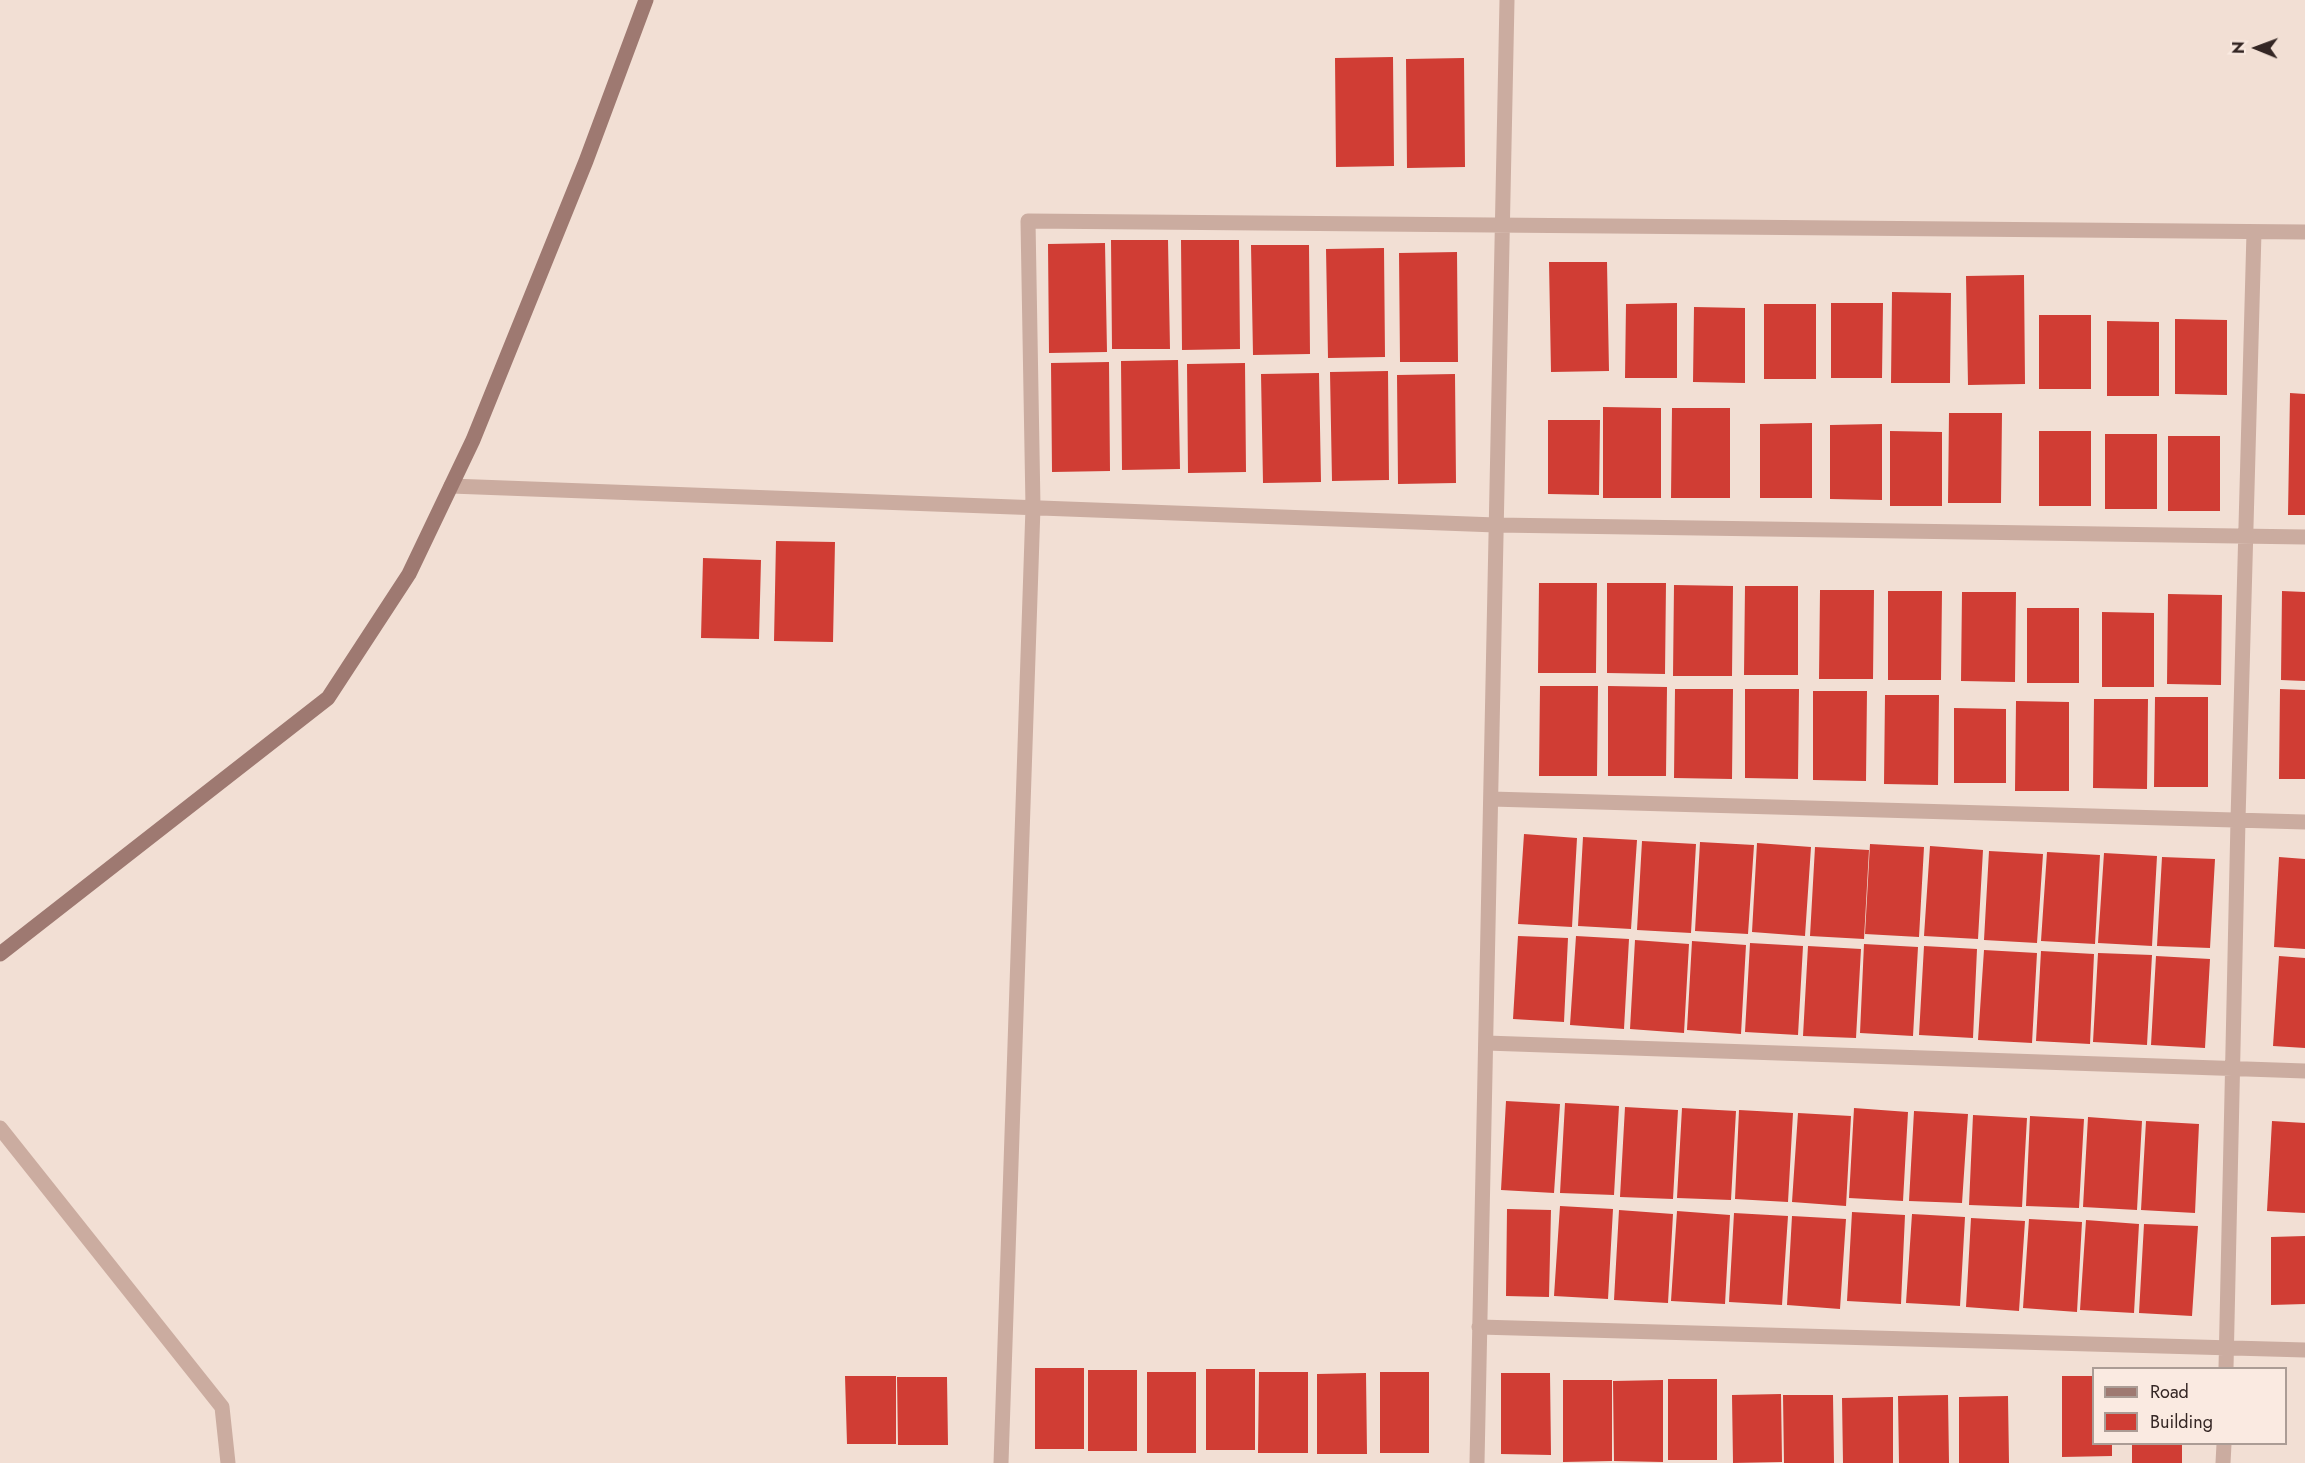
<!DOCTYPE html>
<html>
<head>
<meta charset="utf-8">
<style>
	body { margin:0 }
	#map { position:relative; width:2305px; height:1463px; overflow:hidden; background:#f2dfd4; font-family:Jost,sans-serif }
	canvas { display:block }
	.legend { position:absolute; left:2092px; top:1367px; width:195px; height:78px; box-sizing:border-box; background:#faeae1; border:2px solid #ab9c95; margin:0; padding:8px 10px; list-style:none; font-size:18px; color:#342624 }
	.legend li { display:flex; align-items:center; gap:12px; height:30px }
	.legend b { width:30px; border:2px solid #ab9c95 }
	.north { position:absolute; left:2227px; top:18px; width:60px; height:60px; -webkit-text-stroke:4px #faeae1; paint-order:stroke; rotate:271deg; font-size:16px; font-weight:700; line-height:24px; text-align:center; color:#342624 }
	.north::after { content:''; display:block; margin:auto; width:21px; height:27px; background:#342624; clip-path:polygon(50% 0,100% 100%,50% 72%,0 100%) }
</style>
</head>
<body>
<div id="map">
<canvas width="2305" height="1463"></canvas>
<ul class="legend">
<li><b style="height:8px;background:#9e7971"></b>Road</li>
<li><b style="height:16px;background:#d03d34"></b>Building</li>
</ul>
<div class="north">N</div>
</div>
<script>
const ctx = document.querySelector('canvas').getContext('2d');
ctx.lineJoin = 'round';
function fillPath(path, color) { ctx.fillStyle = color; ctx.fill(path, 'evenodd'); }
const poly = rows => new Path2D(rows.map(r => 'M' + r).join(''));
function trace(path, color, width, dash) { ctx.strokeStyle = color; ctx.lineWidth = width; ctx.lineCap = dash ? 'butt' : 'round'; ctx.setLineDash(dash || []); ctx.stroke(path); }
fillPath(poly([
	[1393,57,1394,166,1336,167,1335,58],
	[1464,58,1465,167,1407,168,1406,59],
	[1111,240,1168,240,1170,349,1112,349],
	[1181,240,1239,240,1240,349,1182,350],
	[1105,243,1107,352,1049,353,1048,244],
	[1251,245,1309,245,1310,354,1253,355],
	[1384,248,1385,357,1328,358,1326,249],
	[1457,252,1458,362,1400,362,1399,253],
	[1549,262,1607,262,1609,371,1551,372],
	[2024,275,2025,384,1968,385,1966,276],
	[1892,292,1951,293,1950,383,1891,383],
	[1677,303,1677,378,1625,378,1626,304],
	[1831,303,1883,303,1882,378,1831,378],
	[1764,304,1816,304,1816,379,1764,379],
	[1694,307,1745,308,1745,383,1693,382],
	[2039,315,2091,315,2091,389,2039,389],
	[2175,319,2227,320,2227,395,2175,394],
	[2107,321,2159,322,2159,396,2107,396],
	[1178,360,1180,469,1122,470,1121,361],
	[1109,362,1110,471,1052,472,1051,363],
	[1245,363,1246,472,1188,473,1187,364],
	[1388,371,1389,480,1332,481,1330,372],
	[1319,373,1321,482,1263,483,1261,374],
	[1455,374,1456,483,1398,484,1397,375],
	[2290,393,2305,394,2305,515,2288,515],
	[1603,407,1661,408,1661,498,1603,498],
	[1672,408,1730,408,1730,498,1671,498],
	[1949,413,2002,413,2001,503,1948,503],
	[1548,420,1600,420,1599,495,1548,494],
	[1812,423,1812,498,1760,498,1760,424],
	[1882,424,1882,500,1830,499,1830,425],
	[1890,431,1942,432,1942,506,1890,506],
	[2039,431,2091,431,2091,506,2039,506],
	[2105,434,2157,434,2157,509,2105,509],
	[2168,436,2220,436,2220,511,2168,511],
	[776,541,835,542,833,642,774,641],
	[703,558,761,560,759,639,701,638],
	[1539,583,1597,583,1596,673,1538,673],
	[1607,583,1666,583,1665,674,1607,673],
	[1674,585,1733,586,1732,676,1673,676],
	[1745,586,1798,586,1798,675,1744,675],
	[1820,590,1874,590,1873,679,1819,679],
	[1888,591,1942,591,1941,680,1888,680],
	[2282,591,2305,592,2305,681,2281,680],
	[1962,592,2016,592,2015,682,1961,681],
	[2168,594,2222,595,2221,685,2167,684],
	[2027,608,2079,608,2079,683,2027,683],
	[2102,612,2154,613,2154,687,2102,687],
	[1540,686,1598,686,1597,776,1539,776],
	[1608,686,1667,687,1666,776,1608,776],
	[1675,689,1733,689,1732,779,1674,778],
	[1745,689,1799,689,1798,779,1745,778],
	[2280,689,2305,690,2305,779,2279,779],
	[1813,691,1867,691,1866,781,1813,780],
	[1885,695,1939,695,1938,785,1884,784],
	[2155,697,2208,697,2208,787,2154,787],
	[2094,699,2148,699,2147,789,2093,788],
	[2016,701,2069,702,2069,791,2015,791],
	[1954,708,2006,709,2006,783,1954,783],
	[1524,834,1577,838,1572,927,1518,924],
	[1583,837,1637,840,1631,929,1578,926],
	[1642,841,1696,844,1691,933,1637,930],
	[1700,842,1754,845,1748,934,1695,931],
	[1757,843,1811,847,1805,936,1752,932],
	[1870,844,1924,847,1919,937,1865,934],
	[1930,846,1983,850,1978,939,1924,936],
	[1815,847,1869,850,1864,939,1810,936],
	[1989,851,2043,854,2037,943,1984,940],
	[2047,852,2100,855,2095,944,2041,941],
	[2104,853,2157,856,2152,946,2098,943],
	[2162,857,2215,859,2210,948,2157,946],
	[2279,857,2305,859,2305,949,2274,947],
	[1518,936,1568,938,1564,1022,1513,1019],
	[1576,936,1629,939,1624,1029,1570,1025],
	[1635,940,1689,944,1684,1033,1630,1029],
	[1692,941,1746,945,1741,1034,1687,1030],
	[1750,943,1803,946,1798,1035,1745,1032],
	[1864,944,1918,947,1913,1036,1860,1033],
	[1808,946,1861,949,1856,1038,1803,1036],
	[1924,946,1977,949,1973,1038,1919,1035],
	[1984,950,2037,953,2032,1043,1978,1040],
	[2041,951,2094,954,2090,1044,2036,1041],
	[2098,953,2152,955,2147,1045,2093,1042],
	[2156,956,2210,959,2205,1048,2151,1045],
	[2279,956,2305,958,2305,1048,2273,1046],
	[1506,1101,1560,1104,1554,1193,1501,1190],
	[1565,1103,1619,1106,1614,1195,1560,1193],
	[1625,1107,1678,1110,1673,1199,1620,1197],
	[1682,1108,1736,1111,1731,1200,1677,1198],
	[1854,1108,1908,1112,1903,1201,1849,1198],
	[1739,1110,1793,1113,1788,1202,1735,1199],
	[1914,1111,1968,1114,1962,1203,1909,1201],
	[1798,1113,1851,1116,1846,1206,1792,1202],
	[1973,1115,2027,1118,2022,1207,1969,1205],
	[2030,1116,2084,1119,2079,1208,2026,1206],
	[2088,1117,2142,1121,2137,1210,2083,1207],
	[2146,1121,2199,1124,2195,1213,2141,1210],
	[2272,1121,2305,1123,2305,1213,2267,1211],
	[1560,1206,1613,1209,1608,1299,1554,1296],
	[1507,1209,1551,1210,1549,1297,1506,1296],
	[1619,1210,1673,1214,1668,1303,1614,1300],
	[1677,1211,1730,1215,1725,1304,1671,1301],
	[1852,1212,1905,1215,1901,1304,1847,1301],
	[1734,1213,1788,1216,1782,1305,1729,1302],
	[1912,1214,1965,1217,1960,1306,1906,1303],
	[1792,1216,1846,1219,1840,1309,1787,1305],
	[1971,1218,2025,1221,2019,1311,1966,1307],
	[2029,1219,2082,1222,2077,1312,2023,1308],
	[2086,1220,2139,1224,2134,1313,2080,1310],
	[2144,1224,2198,1226,2192,1316,2139,1313],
	[2305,1236,2305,1304,2271,1305,2271,1237],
	[1035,1368,1084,1368,1084,1449,1035,1449],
	[1206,1369,1255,1369,1255,1450,1206,1450],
	[1088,1370,1137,1370,1137,1451,1088,1451],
	[1147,1372,1196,1372,1196,1453,1147,1453],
	[1259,1372,1308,1372,1308,1453,1258,1453],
	[1380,1372,1429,1372,1429,1453,1380,1453],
	[1366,1373,1367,1454,1317,1454,1317,1374],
	[1501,1373,1550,1373,1551,1455,1501,1454],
	[845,1376,896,1376,896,1444,847,1444],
	[2062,1376,2094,1376,2094,1444,2112,1444,2112,1456,2062,1457],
	[897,1377,947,1377,948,1445,898,1445],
	[1668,1379,1717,1379,1717,1460,1668,1460],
	[1563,1380,1612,1380,1612,1461,1563,1462],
	[1663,1380,1663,1462,1614,1461,1613,1381],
	[1781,1394,1782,1462,1733,1463,1732,1395],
	[1783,1395,1833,1395,1834,1463,1784,1463],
	[1948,1395,1949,1463,1899,1463,1898,1396],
	[2008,1396,2009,1463,1959,1463,1959,1397],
	[1893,1397,1893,1463,1843,1463,1842,1398],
	[2132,1444,2182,1444,2182,1463,2132,1463]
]), '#d03d34');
trace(poly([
	[451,486,1496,525,2305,537],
	[1491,799,2305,822],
	[1486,1043,2305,1071],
	[0,1128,222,1407,228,1463],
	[1479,1327,2305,1350],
	[2226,1368,2238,820,2254,232],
	[1001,1463,1033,507,1028,221,2305,232],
	[1477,1463,1507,0],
	[2223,1463,2224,1444]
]), '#cbaca0', 15);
trace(poly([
	[0,954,328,698,409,574,473,440,586,161,646,0]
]), '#9e7971', 15);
</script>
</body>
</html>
